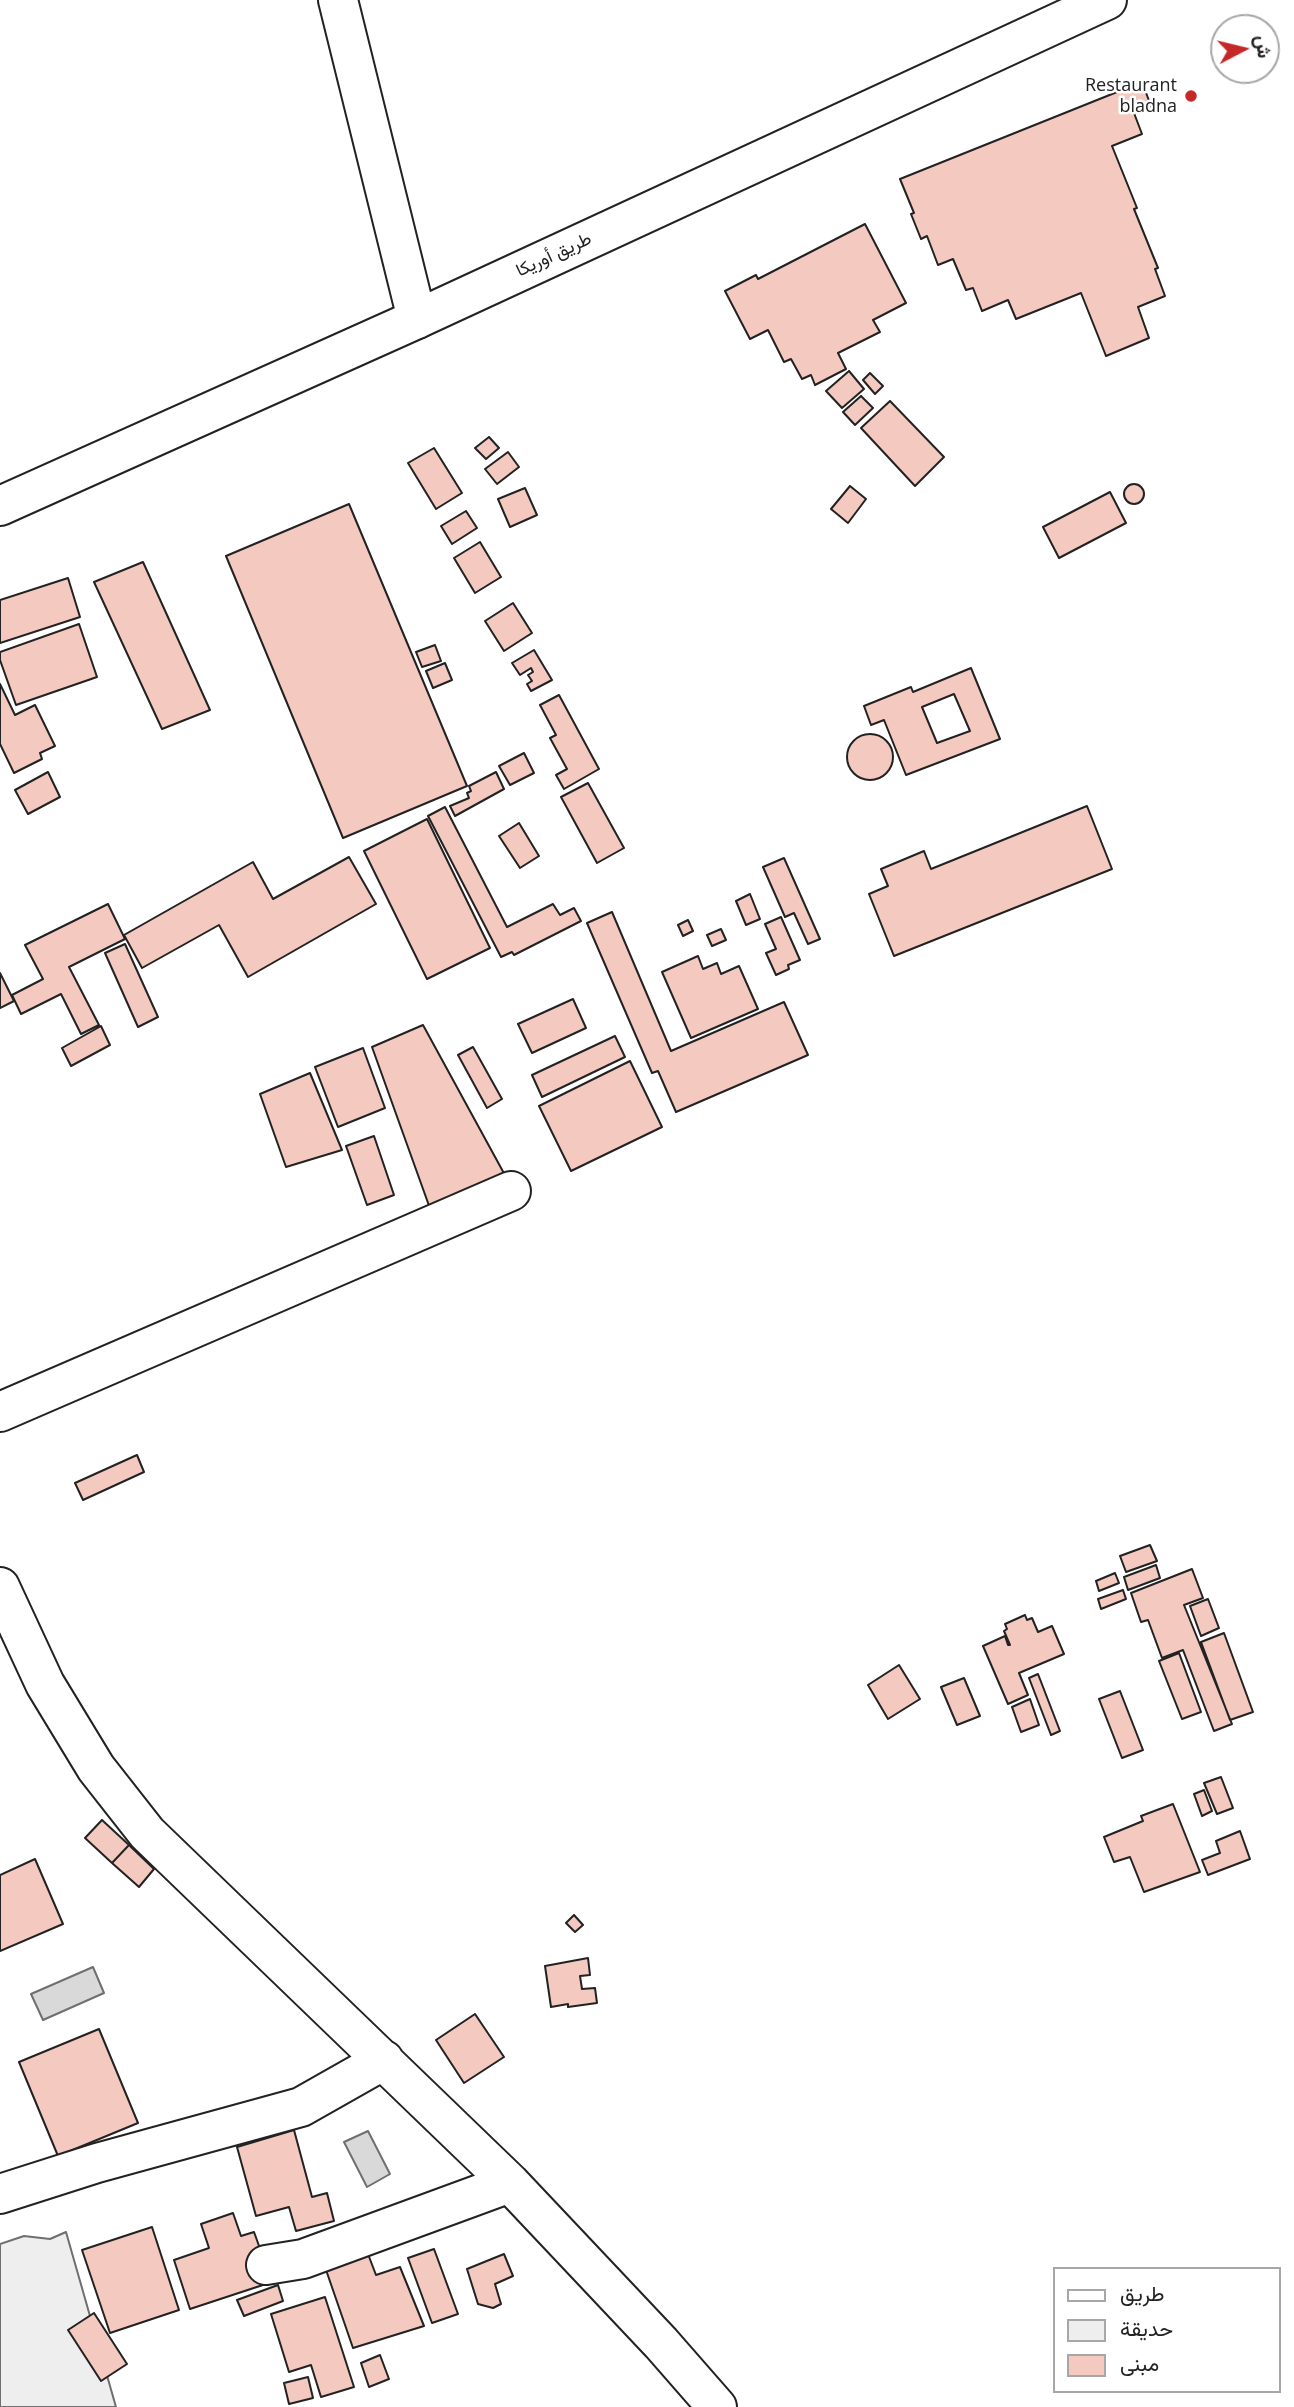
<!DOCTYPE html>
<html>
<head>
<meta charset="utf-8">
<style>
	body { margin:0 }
	#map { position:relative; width:1294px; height:2407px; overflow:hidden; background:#fff; font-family:"Open Sans",Vazirmatn,sans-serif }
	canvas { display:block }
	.legend { position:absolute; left:1053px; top:2267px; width:228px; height:126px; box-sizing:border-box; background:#fff; border:2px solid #a7a7a7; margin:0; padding:9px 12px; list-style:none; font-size:21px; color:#222 }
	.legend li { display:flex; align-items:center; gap:14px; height:35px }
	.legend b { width:35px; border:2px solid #a7a7a7 }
	.north { position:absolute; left:1210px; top:14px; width:70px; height:70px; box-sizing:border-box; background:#fff; border:2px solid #a7a7a7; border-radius:50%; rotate:83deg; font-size:19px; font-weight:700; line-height:28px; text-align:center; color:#222 }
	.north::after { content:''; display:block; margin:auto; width:24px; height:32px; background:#c62828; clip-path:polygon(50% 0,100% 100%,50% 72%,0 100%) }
</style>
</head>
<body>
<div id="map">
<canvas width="1294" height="2407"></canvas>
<ul class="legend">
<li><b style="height:9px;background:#fff"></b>طريق</li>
<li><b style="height:19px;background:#eee"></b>حديقة</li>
<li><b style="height:19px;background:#f3c9c0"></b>مبنى</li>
</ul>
<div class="north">ش</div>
</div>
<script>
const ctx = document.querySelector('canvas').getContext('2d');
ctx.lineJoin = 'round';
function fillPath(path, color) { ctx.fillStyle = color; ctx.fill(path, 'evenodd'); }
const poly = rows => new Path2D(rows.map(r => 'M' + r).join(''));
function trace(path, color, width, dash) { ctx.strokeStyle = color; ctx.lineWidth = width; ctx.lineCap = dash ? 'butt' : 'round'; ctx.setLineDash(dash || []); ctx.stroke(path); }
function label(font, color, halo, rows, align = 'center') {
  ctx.font = font + ' "Open Sans",Vazirmatn,sans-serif'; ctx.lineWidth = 5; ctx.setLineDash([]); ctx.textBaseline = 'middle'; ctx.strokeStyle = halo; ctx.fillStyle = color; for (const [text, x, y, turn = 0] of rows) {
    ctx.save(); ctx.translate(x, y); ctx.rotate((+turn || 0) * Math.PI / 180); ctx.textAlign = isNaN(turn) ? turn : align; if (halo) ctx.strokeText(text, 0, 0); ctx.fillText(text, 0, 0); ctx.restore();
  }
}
const green = poly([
	[66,2232,116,2407,0,2407,0,2244,24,2236,50,2239,66,2232]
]);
fillPath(green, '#eee');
trace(green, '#6f6f6f', 2);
const water = poly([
	[93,1967,104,1993,43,2020,31,1994,93,1967],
	[368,2131,390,2174,367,2187,344,2142,368,2131]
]);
fillPath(water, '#d9d9d9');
trace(water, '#6f6f6f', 2);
const building = poly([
	[1142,82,1151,106,1134,113,1142,134,1112,146,1137,208,1134,209,1158,268,1155,269,1165,296,1138,307,1149,338,1106,356,1081,293,1016,319,1008,300,982,311,973,288,966,290,953,259,938,265,927,236,921,239,911,214,914,213,900,179,1142,82],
	[865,224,906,303,873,320,880,332,838,353,846,369,815,385,811,375,802,379,791,359,784,362,768,330,750,339,725,291,756,275,758,279,865,224],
	[849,371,864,389,842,408,826,391,849,371],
	[870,373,883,386,875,394,863,380,870,373],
	[861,396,873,408,855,425,843,412,861,396],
	[890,401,944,457,915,486,861,428,890,401],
	[489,437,499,448,486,459,475,448,489,437],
	[434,448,462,493,436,509,408,463,434,448],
	[508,452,519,467,497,484,485,469,508,452],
	'1124 494a10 10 0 1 1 20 0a10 10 0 1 1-20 0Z',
	[850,486,866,499,848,523,831,509,850,486],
	[525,488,537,515,510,527,498,499,525,488],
	[1110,492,1126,523,1059,558,1043,527,1110,492],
	[349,504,467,786,343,838,226,556,349,504],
	[466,511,477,528,452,544,441,526,466,511],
	[480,542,501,577,475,593,454,558,480,542],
	[143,562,210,710,162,729,94,582,143,562],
	[68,578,80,617,0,643,0,600,68,578],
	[513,603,532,633,504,651,485,621,513,603],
	[79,624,97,677,16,705,0,660,0,652,79,624],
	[435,645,441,661,422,667,416,652,435,645],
	[534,650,552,680,531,691,527,684,532,681,528,675,533,672,531,668,520,675,512,663,534,650],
	[445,663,452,680,433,688,426,671,445,663],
	[971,668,1000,739,906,775,884,720,871,725,864,706,911,687,913,692,971,668],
	[954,694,970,731,937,743,922,707,954,694],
	[0,684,15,715,35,705,55,746,40,753,42,759,14,773,0,744,0,684],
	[559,695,599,769,564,789,556,775,567,769,550,738,556,735,540,705,559,695],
	'847 757a23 23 0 1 1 46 0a23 23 0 1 1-46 0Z',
	[524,753,534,773,510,785,499,766,524,753],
	[48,772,60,797,28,814,15,790,48,772],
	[496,772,504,789,455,816,450,806,469,798,467,793,471,791,469,786,496,772],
	[588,783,624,848,597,863,561,797,588,783],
	[1087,806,1112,869,894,956,869,894,888,886,881,869,924,851,931,869,1087,806],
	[445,807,507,927,553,904,560,915,574,908,581,921,514,955,512,952,501,957,428,816,445,807],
	[427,819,490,948,427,979,364,851,427,819],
	[519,823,539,856,520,868,499,836,519,823],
	[349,857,376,904,248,977,219,925,142,968,124,935,253,862,273,899,349,857],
	[784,858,820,939,808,944,794,913,785,917,763,867,784,858],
	[750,894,760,919,746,925,736,901,750,894],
	[108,904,125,939,69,967,99,1025,81,1034,61,994,21,1014,12,995,43,979,25,945,108,904],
	[612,912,671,1051,784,1002,808,1055,676,1112,658,1071,652,1073,587,923,612,912],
	[781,917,800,960,788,965,789,969,776,975,766,953,776,949,765,924,781,917],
	[688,920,693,931,683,936,678,925,688,920],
	[721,929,726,940,712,946,707,935,721,929],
	[125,944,158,1017,138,1027,105,953,125,944],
	[698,956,703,969,717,963,721,974,739,966,758,1009,691,1038,662,972,698,956],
	[0,973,14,1001,0,1008,0,973],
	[573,999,586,1028,532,1053,518,1024,573,999],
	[423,1025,506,1177,432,1214,372,1047,423,1025],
	[101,1026,110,1045,71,1066,62,1048,101,1026],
	[615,1036,625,1057,542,1097,532,1075,615,1036],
	[473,1047,502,1099,487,1108,458,1055,473,1047],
	[363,1048,385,1108,338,1127,315,1067,363,1048],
	[630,1061,662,1127,571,1171,539,1106,630,1061],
	[310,1073,342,1150,286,1167,260,1094,310,1073],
	[374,1136,394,1195,367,1205,346,1146,374,1136],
	[137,1455,144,1472,83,1500,75,1483,137,1455],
	[1150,1545,1157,1561,1126,1572,1120,1556,1150,1545],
	[1156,1565,1160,1578,1128,1590,1124,1577,1156,1565],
	[1192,1569,1203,1598,1184,1605,1232,1724,1214,1731,1183,1650,1162,1658,1148,1620,1141,1622,1131,1593,1192,1569],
	[1115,1573,1119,1583,1099,1591,1096,1581,1115,1573],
	[1123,1590,1126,1599,1101,1609,1098,1599,1123,1590],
	[1208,1599,1219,1628,1201,1636,1190,1606,1208,1599],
	[1025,1615,1027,1620,1032,1618,1038,1632,1052,1626,1064,1654,1019,1673,1028,1695,1008,1704,983,1646,1005,1636,1008,1645,1010,1645,1004,1631,1007,1629,1005,1624,1025,1615],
	[1224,1633,1253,1712,1230,1720,1201,1642,1224,1633],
	[1179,1653,1201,1712,1182,1719,1159,1661,1179,1653],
	[899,1665,920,1699,888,1719,868,1685,899,1665],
	[1038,1674,1060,1731,1051,1735,1029,1678,1038,1674],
	[964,1678,980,1716,957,1725,941,1687,964,1678],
	[1120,1691,1143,1750,1122,1758,1099,1699,1120,1691],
	[1030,1699,1039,1725,1021,1732,1012,1707,1030,1699],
	[1221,1777,1233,1808,1217,1814,1204,1783,1221,1777],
	[1204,1790,1212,1811,1202,1816,1194,1794,1204,1790],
	[1173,1804,1200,1872,1144,1892,1130,1857,1114,1862,1104,1837,1143,1821,1141,1816,1173,1804],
	[102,1820,129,1845,112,1863,85,1838,102,1820],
	[1240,1831,1250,1859,1208,1875,1202,1860,1220,1853,1216,1841,1240,1831],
	[129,1845,154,1869,139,1887,112,1863,129,1845],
	[35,1859,63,1924,0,1951,0,1875,35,1859],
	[574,1915,583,1925,575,1932,566,1923,574,1915],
	[588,1958,590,1975,580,1976,582,1989,595,1988,597,2003,568,2007,568,2004,551,2007,545,1966,588,1958],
	[475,2014,504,2057,464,2083,436,2040,475,2014],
	[99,2029,138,2123,58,2156,19,2062,99,2029],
	[294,2130,312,2197,327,2193,334,2221,296,2231,289,2207,256,2216,237,2147,294,2130],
	[233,2213,241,2236,254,2232,272,2282,190,2309,174,2260,209,2248,201,2224,233,2213],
	[152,2227,179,2310,110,2333,82,2250,152,2227],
	[434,2249,458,2314,432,2323,408,2258,434,2249],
	[368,2254,376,2275,400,2267,424,2326,353,2348,325,2267,368,2254],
	[504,2254,513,2276,495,2284,501,2304,493,2308,478,2304,467,2269,504,2254],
	[278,2285,283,2301,244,2316,237,2300,278,2285],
	[325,2297,354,2387,321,2397,311,2365,289,2372,271,2314,325,2297],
	[94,2313,127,2364,101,2381,68,2330,94,2313],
	[380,2355,389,2379,369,2387,361,2363,380,2355],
	[308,2377,313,2398,289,2404,284,2383,308,2377]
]);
fillPath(building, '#f3c9c0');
trace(building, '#222', 2);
const minor = poly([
	[338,0,417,319],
	[0,1412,511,1191],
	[0,1587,45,1684,96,1768,147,1833,510,2183,661,2343,717,2407],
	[0,2194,97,2163,301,2107,384,2060],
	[266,2265,303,2259,510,2183]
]);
const tertiary = poly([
	[0,506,417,319,1107,0]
]);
trace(minor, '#222', 42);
trace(tertiary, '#222', 42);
trace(minor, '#fff', 38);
trace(tertiary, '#fff', 38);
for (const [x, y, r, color] of [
	[1191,96,7,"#c62828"]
]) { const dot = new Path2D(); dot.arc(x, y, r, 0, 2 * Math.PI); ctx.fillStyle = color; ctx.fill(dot); trace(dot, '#fff', 2.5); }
label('18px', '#222', '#fff', [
	["Restaurant",1177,86],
	["bladna",1177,107]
], 'right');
label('18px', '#222', '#fff', [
	["طريق أوريكا",554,255,-25]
]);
</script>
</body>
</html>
